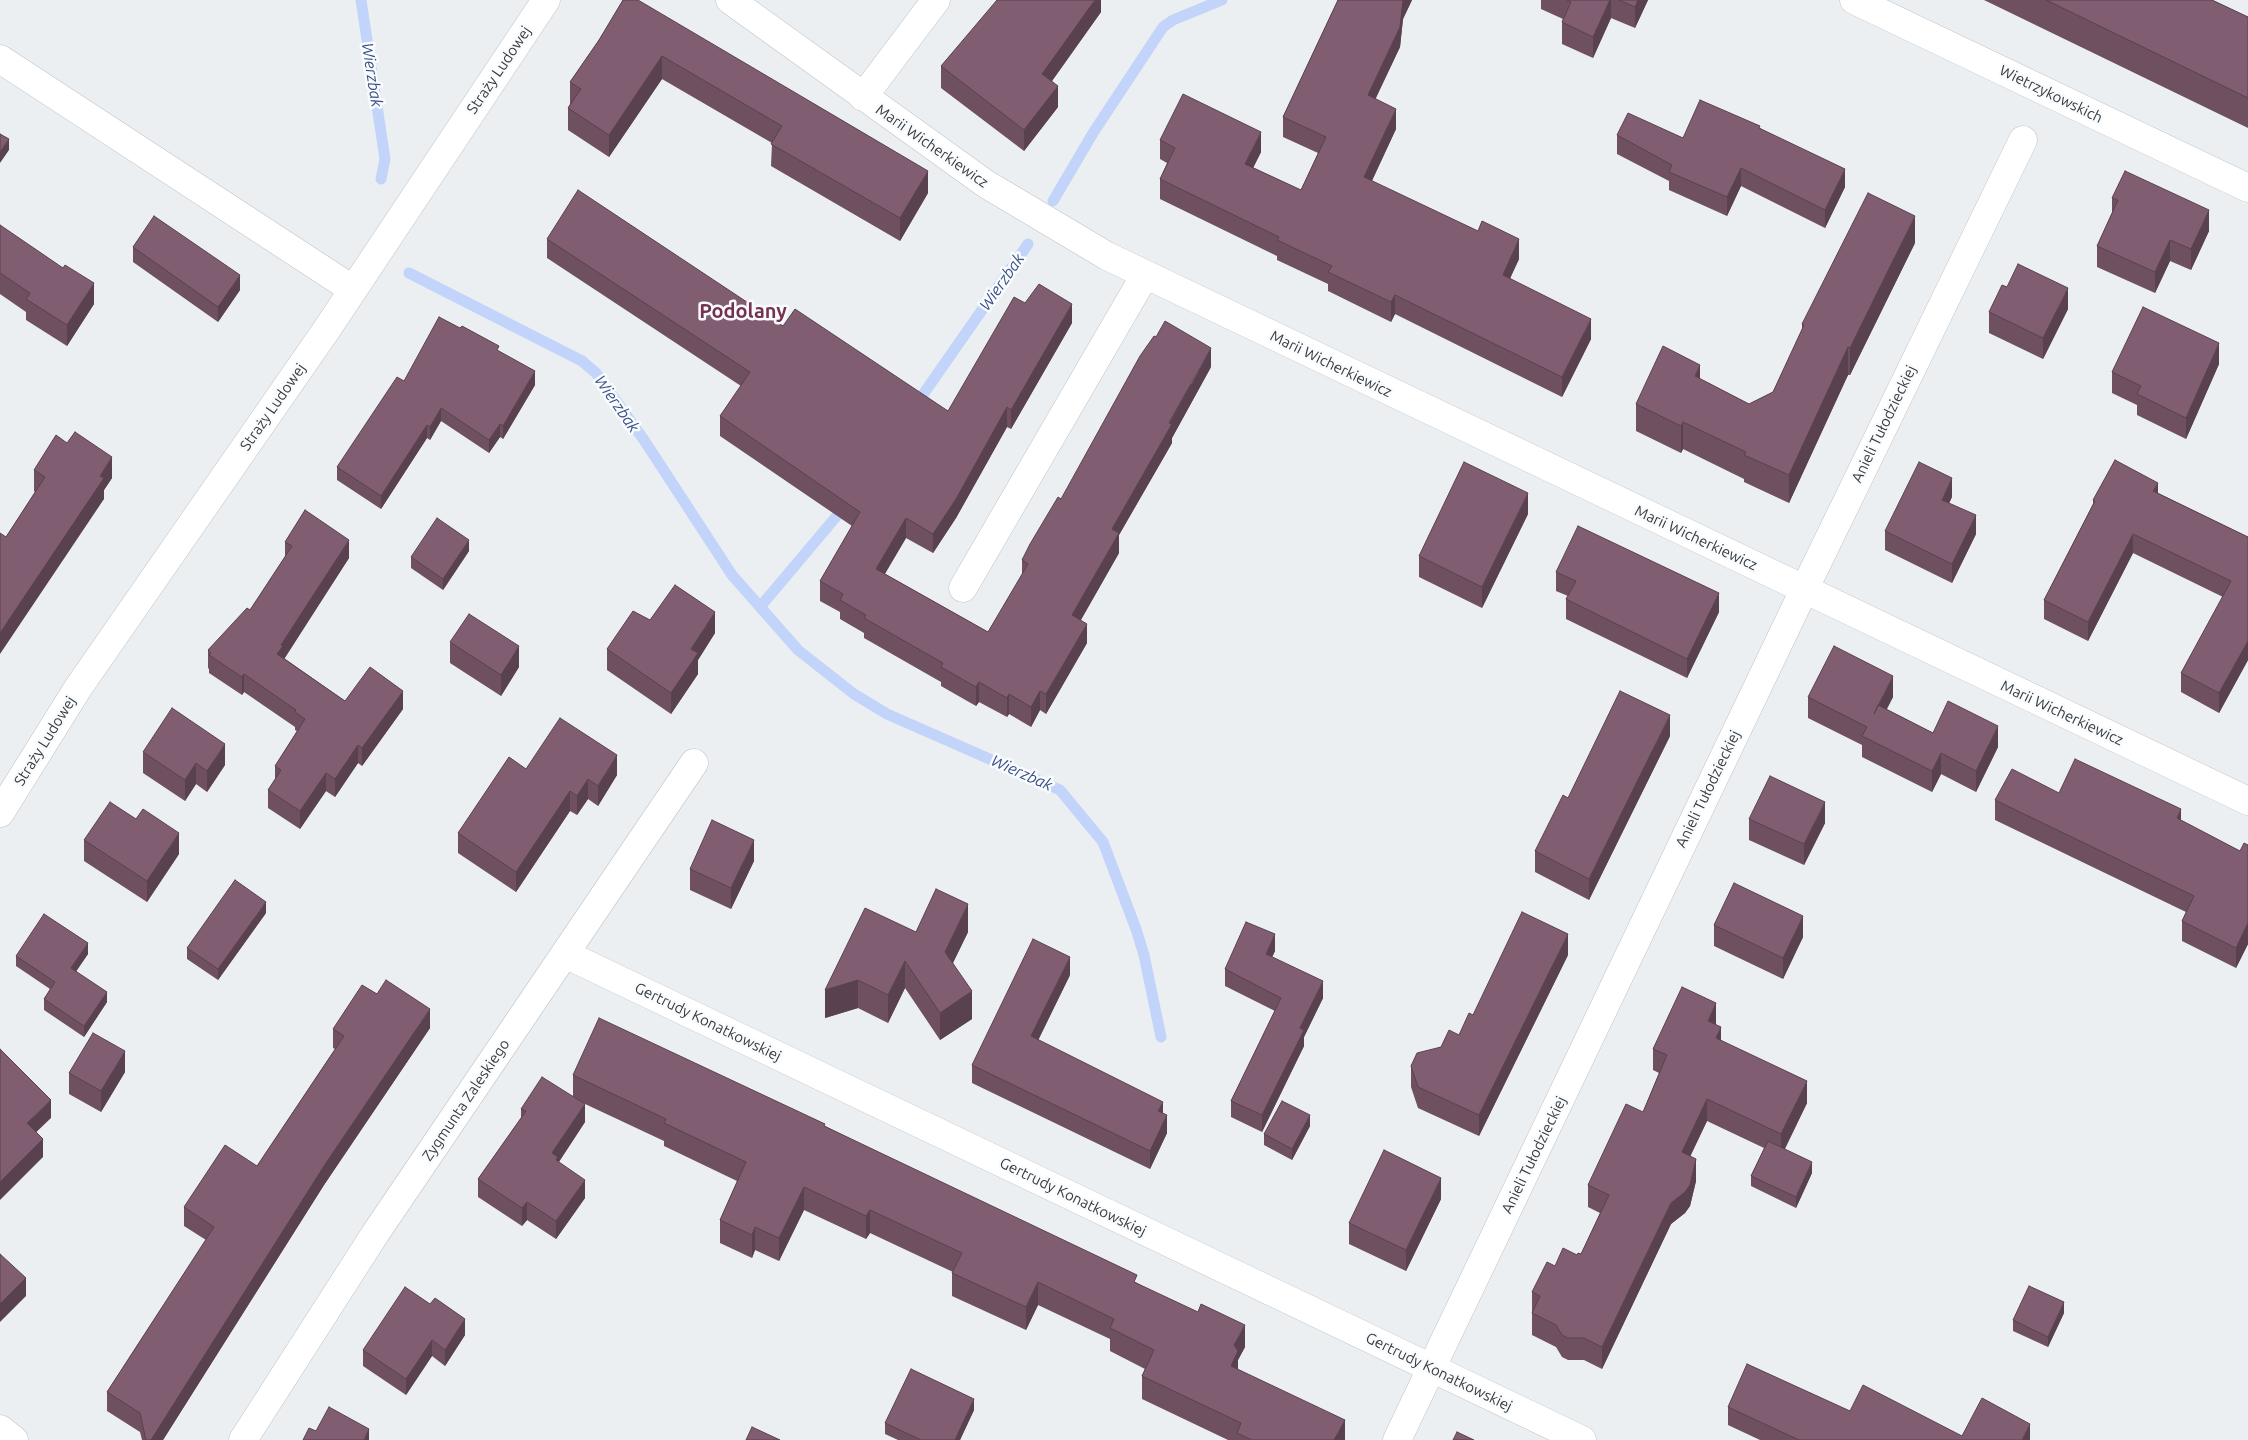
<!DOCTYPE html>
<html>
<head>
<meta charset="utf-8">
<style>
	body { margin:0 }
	canvas { display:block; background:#ebeff2 }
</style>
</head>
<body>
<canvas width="2248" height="1440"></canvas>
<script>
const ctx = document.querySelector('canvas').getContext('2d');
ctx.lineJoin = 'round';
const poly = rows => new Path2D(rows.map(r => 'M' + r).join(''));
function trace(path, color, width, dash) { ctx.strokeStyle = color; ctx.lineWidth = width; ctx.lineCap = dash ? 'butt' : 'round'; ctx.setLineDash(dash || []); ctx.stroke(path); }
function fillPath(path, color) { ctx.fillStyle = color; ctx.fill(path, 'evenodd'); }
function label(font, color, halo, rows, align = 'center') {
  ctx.font = font + ' Ubuntu,sans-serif'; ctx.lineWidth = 5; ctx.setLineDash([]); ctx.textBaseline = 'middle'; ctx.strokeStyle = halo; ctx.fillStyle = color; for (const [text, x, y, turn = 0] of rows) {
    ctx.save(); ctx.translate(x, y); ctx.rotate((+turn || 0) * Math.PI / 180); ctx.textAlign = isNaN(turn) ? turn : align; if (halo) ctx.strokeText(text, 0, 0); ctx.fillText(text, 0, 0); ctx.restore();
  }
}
trace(poly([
	[361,0,385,159,381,179],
	[1053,201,1093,133,1163,27,1173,20,1222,0],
	[409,273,582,361,596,373,644,440,732,575,798,650,854,694,887,714,1060,790,1103,842,1136,929,1144,955,1161,1037],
	[915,406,1028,244],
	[760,607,846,505]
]), '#c2d4fa', 11);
const street = poly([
	[730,0,986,184,1107,256,2248,801],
	[1854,0,2248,188],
	[0,59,352,289],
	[863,97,936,0],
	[963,588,1145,275],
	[0,813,78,688,327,329,546,0],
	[565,954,1582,1440],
	[0,1429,14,1440],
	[243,1440,375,1234,694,763],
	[1397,1440,1804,590,2023,140]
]);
trace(street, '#bfc2c6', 29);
trace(street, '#fff', 28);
fillPath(poly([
	[623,0,928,193,900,241,771,166,772,143,662,79,609,157,568,130,568,108,570,104,570,82,599,40],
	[1101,0,1101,12,1052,81,1058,107,1024,151,941,88,941,66],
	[1338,0,1412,0,1403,19,1400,47,1375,99,1396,129,1372,181,1519,259,1510,278,1591,339,1562,397,1395,314,1391,322,1328,291,1328,284,1277,260,1277,256,1160,199,1160,179,1167,163,1160,159,1160,140,1261,152,1253,168,1301,190,1318,153,1283,137,1283,117],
	[1541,0,1648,0,1635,28,1611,18,1593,58,1562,44,1562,22,1563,19,1541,9],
	[1984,0,2212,0,2248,17,2248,128],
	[1760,128,1845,187,1825,228,1741,186,1727,216,1669,190,1669,181,1617,154,1617,135,1683,138],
	[2112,198,2209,231,2191,270,2170,261,2155,293,2097,267,2097,246,2112,213],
	[0,225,94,304,67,346,26,320,26,312,0,294],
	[547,239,783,326,948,411,1025,303,1072,323,1011,429,1007,427,956,518,933,553,906,538,885,574,988,632,1022,575,1022,560,1061,499,1211,367,1172,438,1172,443,1119,535,1119,553,1081,620,1087,643,1046,714,1040,710,1031,727,1009,714,1007,717,979,702,976,706,941,686,941,682,864,638,864,633,840,619,840,612,820,601,820,581,852,526,720,436,720,416,741,386,547,258],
	[1915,243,1850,375,1848,375,1789,503,1744,482,1744,479,1683,449,1681,453,1636,431,1636,404,1700,379,1749,404,1773,392,1802,330,1802,324],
	[133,247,240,290,218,322,133,262],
	[2068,309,2043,359,1989,333,1989,312],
	[499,351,535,385,503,439,500,437,489,453,441,421,430,440,427,438,381,509,337,480,337,467,404,381],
	[2219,364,2186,439,2137,415,2137,405,2112,393,2112,372],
	[34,470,112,478,104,490,104,499,6,537,35,492,34,491],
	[2158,493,2248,537,2248,660,2219,713,2181,692,2181,673,2223,597,2133,553,2088,641,2044,619,2044,600,2093,504,2093,500],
	[1952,497,1949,503,1976,534,1952,583,1885,550,1885,531],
	[1528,514,1482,608,1419,577,1419,556],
	[285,542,349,558,284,658,345,701,403,709,362,766,358,763,335,797,326,791,300,829,268,808,268,790,275,780,275,766,297,731,295,730,295,727,244,692,242,695,209,673,209,669,208,668,208,650,250,610,285,557],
	[469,551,443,590,411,568,411,557],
	[1556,572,1719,612,1687,678,1566,619,1566,599,1568,596,1556,591],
	[650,620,715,633,698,660,698,674,671,714,607,670,607,649],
	[450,642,519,667,501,696,450,663],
	[1808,697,1893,697,1886,709,1933,733,1998,747,1976,792,1941,774,1932,792,1862,757,1862,745,1808,718],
	[1670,736,1589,900,1535,872,1535,851,1568,798],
	[143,752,225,765,207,792,196,784,185,801,143,773],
	[526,769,617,775,598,806,588,799,577,815,570,811,516,892,458,853,458,833],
	[2059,793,2181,821,2240,851,2248,845,2248,944,2236,968,2182,941,2182,921,2186,912,1995,820,1995,800],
	[1749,819,1825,823,1804,865,1749,840],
	[84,840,179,854,147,902,84,861],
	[754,861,731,909,690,890,690,869],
	[266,913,218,980,187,959,187,948],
	[1714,925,1803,937,1783,979,1714,946],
	[916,932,968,932,953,963,972,1019,940,1040,905,988,888,1023,858,1008,825,1018,825,990],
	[1275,951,1272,957,1323,998,1304,1037,1304,1046,1262,1132,1231,1117,1231,1101,1275,1011,1225,986,1225,969],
	[88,954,76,971,107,1002,84,1037,44,1010,44,999,50,989,16,966,16,956],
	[1568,955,1479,1136,1418,1108,1411,1087,1411,1066,1441,1047,1459,1035,1473,1015],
	[1070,975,1038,1040,1163,1113,1167,1133,1150,1169,972,1083,972,1065],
	[1716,1025,1721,1040,1807,1103,1785,1149,1812,1173,1796,1208,1751,1186,1751,1176,1764,1148,1707,1121,1690,1156,1696,1181,1690,1206,1685,1213,1671,1224,1602,1369,1584,1360,1568,1360,1562,1357,1556,1347,1532,1335,1532,1292,1555,1266,1581,1254,1600,1213,1588,1207,1588,1185,1643,1112,1659,1073,1653,1070,1653,1049],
	[430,1028,324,1185,163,1440,142,1440,140,1432,107,1411,107,1392,206,1240,184,1226,184,1207,257,1166,335,1049,333,1048,333,1029],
	[125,1072,101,1112,69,1094,69,1073],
	[573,1075,825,1126,1137,1283,1245,1347,1238,1360,1238,1370,1345,1440,1228,1440,1142,1399,1142,1376,1145,1369,1110,1351,1110,1339,1038,1305,1026,1330,952,1296,952,1273,953,1272,870,1233,866,1239,804,1210,779,1261,755,1250,752,1258,720,1243,720,1220,737,1181,664,1146,664,1141,583,1103,585,1122,559,1162,585,1198,556,1239,527,1220,522,1226,478,1197,478,1179,521,1118,521,1109,573,1097],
	[1310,1126,1292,1160,1264,1145,1264,1134],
	[1441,1199,1406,1271,1349,1244,1349,1223],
	[430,1304,465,1335,445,1366,432,1356,406,1395,363,1366,363,1350],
	[2064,1313,2048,1347,2013,1331,2013,1320],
	[1728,1407,1850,1411,1962,1436,2030,1440,1760,1440,1728,1425],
	[974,1410,960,1440,898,1440,885,1434,885,1423]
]), '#6f5061');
fillPath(poly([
	[1095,0,1101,0,1101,12,1042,95,1042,74],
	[1403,0,1412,0,1403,19,1400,47,1368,115,1368,95],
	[1610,0,1611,0,1611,18,1593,58,1593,37],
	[1638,0,1648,0,1635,28,1635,7],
	[662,56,662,79,609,157,609,135],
	[1058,86,1058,107,1024,151,1024,130],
	[1396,109,1396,129,1364,197,1364,177],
	[1261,132,1261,152,1245,184,1245,164],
	[9,139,9,150,0,163,0,152],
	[1741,168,1741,186,1727,216,1727,197],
	[1845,169,1845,187,1825,228,1825,210],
	[928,171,928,193,900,241,900,218],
	[2209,210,2209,231,2191,270,2191,249],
	[1915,216,1915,243,1850,375,1850,348],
	[1519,239,1519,259,1503,294,1503,275],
	[2170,240,2170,261,2155,293,2155,272],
	[240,275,240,290,218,322,218,307],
	[94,283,94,304,67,346,67,325],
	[2068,288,2068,309,2043,359,2043,338],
	[1395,295,1395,314,1391,322,1391,302],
	[1072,304,1072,323,1011,429,1011,410],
	[1591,319,1591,339,1562,397,1562,377],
	[2219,343,2219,364,2186,439,2186,418],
	[1848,347,1848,375,1789,503,1789,475],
	[1211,348,1211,367,1172,438,1172,443,1119,535,1119,553,1072,635,1072,615,1112,529],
	[1700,365,1700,392,1695,376],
	[535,371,535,385,503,439,503,426],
	[1007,407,1007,427,956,518,933,553,933,534],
	[441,408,441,421,430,440,430,427],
	[1683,422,1683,449,1681,453,1681,426],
	[500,424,500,437,489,453,489,440],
	[427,425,427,438,381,509,381,496],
	[112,457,112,478,104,490,104,499,0,654,0,633],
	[1952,478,1952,497,1942,518,1942,500],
	[2158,483,2158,502,2153,491],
	[1528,493,1528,514,1482,608,1482,587],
	[1976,515,1976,534,1952,583,1952,564],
	[906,518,906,538,876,588,876,569],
	[2133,534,2133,553,2088,641,2088,622],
	[349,540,349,558,283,661,277,654,281,645],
	[469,540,469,551,443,590,443,579],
	[1719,593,1719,612,1687,678,1687,659],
	[715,612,715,633,698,660,698,674,671,714,671,693,691,649],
	[1087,624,1087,643,1046,714,1046,694],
	[2248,641,2248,660,2219,713,2219,693],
	[519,646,519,667,501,696,501,675],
	[244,674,244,692,242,695,242,677],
	[1893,676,1893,697,1874,735,1874,714],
	[979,682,979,702,976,706,976,687],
	[403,691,403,709,362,766,362,748],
	[1040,691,1040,710,1031,727,1031,707],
	[1009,694,1009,714,1007,717,1007,698],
	[1670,715,1670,736,1589,900,1589,879],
	[1998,726,1998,747,1976,792,1976,771],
	[225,744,225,765,207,792,207,771],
	[358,745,358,763,335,797,335,779],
	[1941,753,1941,774,1932,792,1932,771],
	[617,755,617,775,598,806,598,786],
	[196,763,196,784,185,801,185,780],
	[326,773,326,791,300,829,300,811],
	[588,779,588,799,577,815,577,796],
	[570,791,570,811,516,892,516,872],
	[1825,802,1825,823,1804,865,1804,844],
	[2181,809,2181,830,2177,818],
	[179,833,179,854,147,902,147,881],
	[754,840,754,861,731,909,731,888],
	[266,902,266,913,218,980,218,969],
	[968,904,968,932,945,979,945,952],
	[1803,916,1803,937,1783,979,1783,958],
	[2248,923,2248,944,2236,968,2236,948],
	[1275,934,1275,951,1266,970,1266,954],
	[1568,934,1568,955,1479,1136,1479,1115],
	[88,943,88,954,71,979,71,968],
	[1070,957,1070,975,1031,1055,1031,1036],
	[905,961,905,988,888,1023,888,995],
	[858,980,858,1008,825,1018,825,990],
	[1323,981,1323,998,1304,1037,1304,1046,1262,1132,1262,1115,1300,1028],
	[972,991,972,1019,940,1040,940,1013],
	[107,992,107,1002,84,1037,84,1026],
	[1716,1003,1716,1025,1708,1021],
	[430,1009,430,1028,324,1185,163,1440,151,1440,324,1166],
	[1721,1027,1721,1048,1716,1038],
	[125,1051,125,1072,101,1112,101,1091],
	[1807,1081,1807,1103,1781,1156,1781,1134],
	[1707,1099,1707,1121,1682,1174,1682,1152],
	[51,1100,51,1118,27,1141,27,1123],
	[1163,1102,1163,1120,1158,1111],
	[585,1104,585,1122,558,1163,552,1153],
	[1167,1115,1167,1133,1150,1169,1150,1151],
	[1310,1115,1310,1126,1292,1160,1292,1149],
	[43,1139,43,1157,0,1200,0,1182],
	[1696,1159,1696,1181,1690,1206,1685,1213,1671,1224,1602,1369,1602,1347,1671,1203],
	[1812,1162,1812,1173,1796,1208,1796,1197],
	[1441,1178,1441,1199,1406,1271,1406,1250],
	[585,1180,585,1198,556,1239,556,1221],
	[804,1187,804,1210,779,1261,779,1238],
	[527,1202,527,1220,522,1226,522,1208],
	[870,1210,870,1233,866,1239,866,1216],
	[755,1227,755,1250,752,1258,752,1235],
	[26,1278,26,1296,0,1322,0,1304],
	[1038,1282,1038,1305,1026,1330,1026,1307],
	[2064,1302,2064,1313,2048,1347,2048,1337],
	[465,1319,465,1335,445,1366,445,1350],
	[1245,1325,1245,1347,1238,1360,1238,1374,1231,1366,1234,1345],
	[432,1340,432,1356,406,1395,406,1379],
	[974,1399,974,1410,960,1440,955,1440],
	[1345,1420,1345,1440,1334,1440],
	[2030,1424,2030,1440,2022,1440],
	[369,1429,369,1440,364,1440]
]), '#5a414f');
const building = poly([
	[623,0,638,0,928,171,900,218,771,144,782,126,662,56,609,135,568,108,581,89,570,82,599,40,623,0],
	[997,0,1095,0,1042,74,1058,86,1024,130,941,66,997,0],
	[1338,0,1403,0,1400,27,1368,95,1396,109,1364,177,1478,231,1482,221,1519,239,1503,275,1591,319,1562,377,1395,295,1391,302,1328,272,1332,266,1277,240,1279,237,1160,179,1175,148,1160,140,1183,94,1261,132,1245,164,1301,190,1326,137,1283,117,1338,0],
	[1567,0,1610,0,1593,37,1562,22,1571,2,1567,0],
	[1619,0,1638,0,1635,7,1619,0],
	[2046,0,2212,0,2248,17,2248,98,2046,0],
	[1700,100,1760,126,1759,128,1845,169,1825,210,1741,168,1727,197,1669,172,1672,165,1617,135,1628,113,1683,138,1700,100],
	[0,134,9,139,0,152,0,134],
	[2125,171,2209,210,2191,249,2170,240,2155,272,2097,246,2118,200,2112,198,2125,171],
	[578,190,783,326,795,309,948,411,1014,297,1025,303,1039,284,1072,304,1011,410,1007,407,956,499,933,534,906,518,876,569,988,632,1028,564,1022,560,1030,544,1058,497,1061,499,1140,356,1154,336,1156,337,1165,321,1211,348,1169,423,1172,424,1112,529,1119,533,1072,615,1087,624,1046,694,1040,691,1031,707,1009,694,1007,698,979,682,976,687,941,667,943,663,864,618,866,615,840,600,843,594,820,581,860,512,720,416,750,372,547,239,578,190],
	[1868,193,1915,216,1850,348,1848,347,1789,475,1744,455,1746,452,1683,422,1681,426,1636,404,1663,346,1700,365,1695,376,1749,404,1773,392,1804,325,1802,324,1868,193],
	[154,216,240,275,218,307,133,247,154,216],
	[0,225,63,268,65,265,94,283,67,325,26,299,30,293,0,273,0,225],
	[2018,264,2068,288,2043,338,1989,312,2002,285,2007,287,2018,264],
	[2143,307,2219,343,2186,418,2137,394,2141,386,2112,372,2143,307],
	[439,317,460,328,462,326,499,346,497,350,535,371,503,426,500,424,489,440,441,408,430,427,427,425,381,496,337,467,397,377,404,381,439,317],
	[75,432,112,457,100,476,104,478,0,633,0,533,6,537,45,477,34,470,56,435,67,443,75,432],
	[2115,460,2158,483,2153,491,2248,537,2248,641,2219,693,2181,673,2231,581,2133,534,2088,622,2044,600,2095,501,2093,500,2115,460],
	[1464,462,1528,493,1482,587,1419,556,1464,462],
	[1919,462,1952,478,1942,500,1976,515,1952,564,1885,531,1919,462],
	[305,510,349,540,281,645,283,646,277,654,345,701,370,667,403,691,362,748,358,745,335,779,326,773,300,811,268,790,281,770,275,766,305,719,295,712,296,710,244,674,242,677,209,655,211,653,208,650,247,608,250,610,292,546,285,542,305,510],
	[437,518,469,540,443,579,411,557,437,518],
	[1578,526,1719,593,1687,659,1566,599,1576,581,1556,572,1578,526],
	[675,585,715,612,691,649,698,653,671,693,607,649,633,611,650,620,675,585],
	[469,614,519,646,501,675,450,642,469,614],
	[1834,646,1893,676,1874,714,1878,705,1933,733,1948,701,1998,726,1976,771,1941,753,1932,771,1862,736,1867,727,1808,697,1834,646],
	[1620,691,1670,715,1589,879,1535,851,1563,795,1568,798,1620,691],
	[172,708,225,744,207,771,196,763,185,780,143,752,172,708],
	[560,718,617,755,598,786,588,779,577,796,570,791,516,872,458,833,509,757,526,769,560,718],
	[2075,759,2181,809,2177,818,2240,851,2244,843,2248,845,2248,923,2236,948,2182,921,2194,896,1995,800,2012,769,2059,793,2075,759],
	[1770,776,1825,802,1804,844,1749,819,1770,776],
	[110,802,136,819,143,809,179,833,147,881,84,840,110,802],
	[712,820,754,840,731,888,690,869,712,820],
	[235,880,266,902,218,969,187,948,235,880],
	[1734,883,1803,916,1783,958,1714,925,1734,883],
	[936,889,968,904,945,952,972,991,940,1013,905,961,888,995,858,980,825,990,865,908,916,932,936,889],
	[1522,912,1568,934,1479,1115,1418,1087,1411,1066,1417,1053,1441,1047,1449,1030,1459,1035,1469,1013,1473,1015,1522,912],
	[44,914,88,943,71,968,107,992,84,1026,44,999,55,982,16,956,44,914],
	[1246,922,1275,934,1266,954,1323,981,1300,1028,1304,1030,1262,1115,1231,1101,1281,998,1225,969,1246,922],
	[1033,939,1070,957,1031,1036,1163,1102,1158,1111,1167,1115,1150,1151,972,1065,1033,939],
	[386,980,430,1009,324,1166,151,1440,146,1440,140,1413,107,1392,214,1227,184,1207,225,1145,257,1166,344,1036,333,1029,362,985,377,994,386,980],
	[1682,987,1716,1003,1708,1021,1721,1027,1716,1038,1807,1081,1781,1134,1707,1099,1682,1152,1696,1159,1690,1185,1685,1192,1671,1203,1602,1347,1584,1338,1568,1338,1562,1335,1556,1325,1532,1313,1540,1296,1532,1292,1547,1262,1555,1266,1563,1248,1577,1255,1578,1253,1581,1254,1609,1195,1588,1185,1626,1104,1643,1112,1667,1055,1653,1049,1682,987],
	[599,1018,825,1124,824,1126,1137,1275,1134,1282,1198,1312,1201,1304,1245,1325,1234,1345,1238,1351,1231,1366,1345,1420,1334,1440,1252,1440,1237,1433,1241,1423,1142,1376,1154,1350,1110,1328,1114,1319,1038,1282,1026,1307,952,1273,962,1253,870,1210,866,1216,804,1187,779,1238,755,1227,752,1235,720,1220,746,1162,664,1123,666,1119,573,1075,599,1018],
	[93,1033,125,1051,101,1091,69,1073,93,1033],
	[0,1049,51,1100,27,1123,43,1139,0,1182,0,1049],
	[542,1077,585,1104,552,1153,558,1157,556,1160,585,1180,556,1221,527,1202,522,1208,478,1179,526,1111,521,1109,542,1077],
	[1282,1101,1310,1115,1292,1149,1264,1134,1282,1101],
	[1768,1141,1812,1162,1796,1197,1751,1176,1768,1141],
	[1384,1150,1441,1178,1406,1250,1349,1223,1384,1150],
	[0,1254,26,1278,0,1304,0,1254],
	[2029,1286,2064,1302,2048,1337,2013,1320,2029,1286],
	[405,1287,430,1304,435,1298,465,1319,445,1350,432,1340,406,1379,363,1350,405,1287],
	[1747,1364,1850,1411,1863,1385,1962,1436,1982,1398,2030,1424,2022,1440,1799,1440,1728,1407,1747,1364],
	[911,1369,974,1399,955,1440,921,1440,885,1423,911,1369],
	[329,1407,369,1429,364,1440,303,1440,309,1428,316,1431,329,1407],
	[752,1427,780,1440,746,1440,752,1427],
	[1457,1432,1474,1440,1453,1440,1457,1432]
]);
fillPath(building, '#815d71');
trace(building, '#5a414f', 1);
label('15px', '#393a3b', '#f9fcff', [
	["Straży Ludowej",499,70,-56],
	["Wietrzykowskich",2051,94,26],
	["Marii Wicherkiewicz",932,146,35],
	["Marii Wicherkiewicz",1331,364,26],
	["Straży Ludowej",273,407,-55],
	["Anieli Tułodzieckiej",1884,424,-64],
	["Marii Wicherkiewicz",1696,538,25],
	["Marii Wicherkiewicz",2062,713,25],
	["Straży Ludowej",45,741,-58],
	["Anieli Tułodzieckiej",1708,789,-64],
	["Gertrudy Konatkowskiej",708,1022,26],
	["Zygmunta Zaleskiego",466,1100,-56],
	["Anieli Tułodzieckiej",1534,1155,-64],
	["Gertrudy Konatkowskiej",1073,1197,26],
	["Gertrudy Konatkowskiej",1439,1372,26]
]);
label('italic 16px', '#3b5182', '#f9fcff', [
	["Wierzbak",372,75,81],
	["Wierzbak",1002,282,-55],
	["Wierzbak",617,404,55],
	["Wierzbak",1022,773,24]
]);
label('bold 20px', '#753250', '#f9fcff', [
	["Podolany",743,311]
]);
</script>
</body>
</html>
